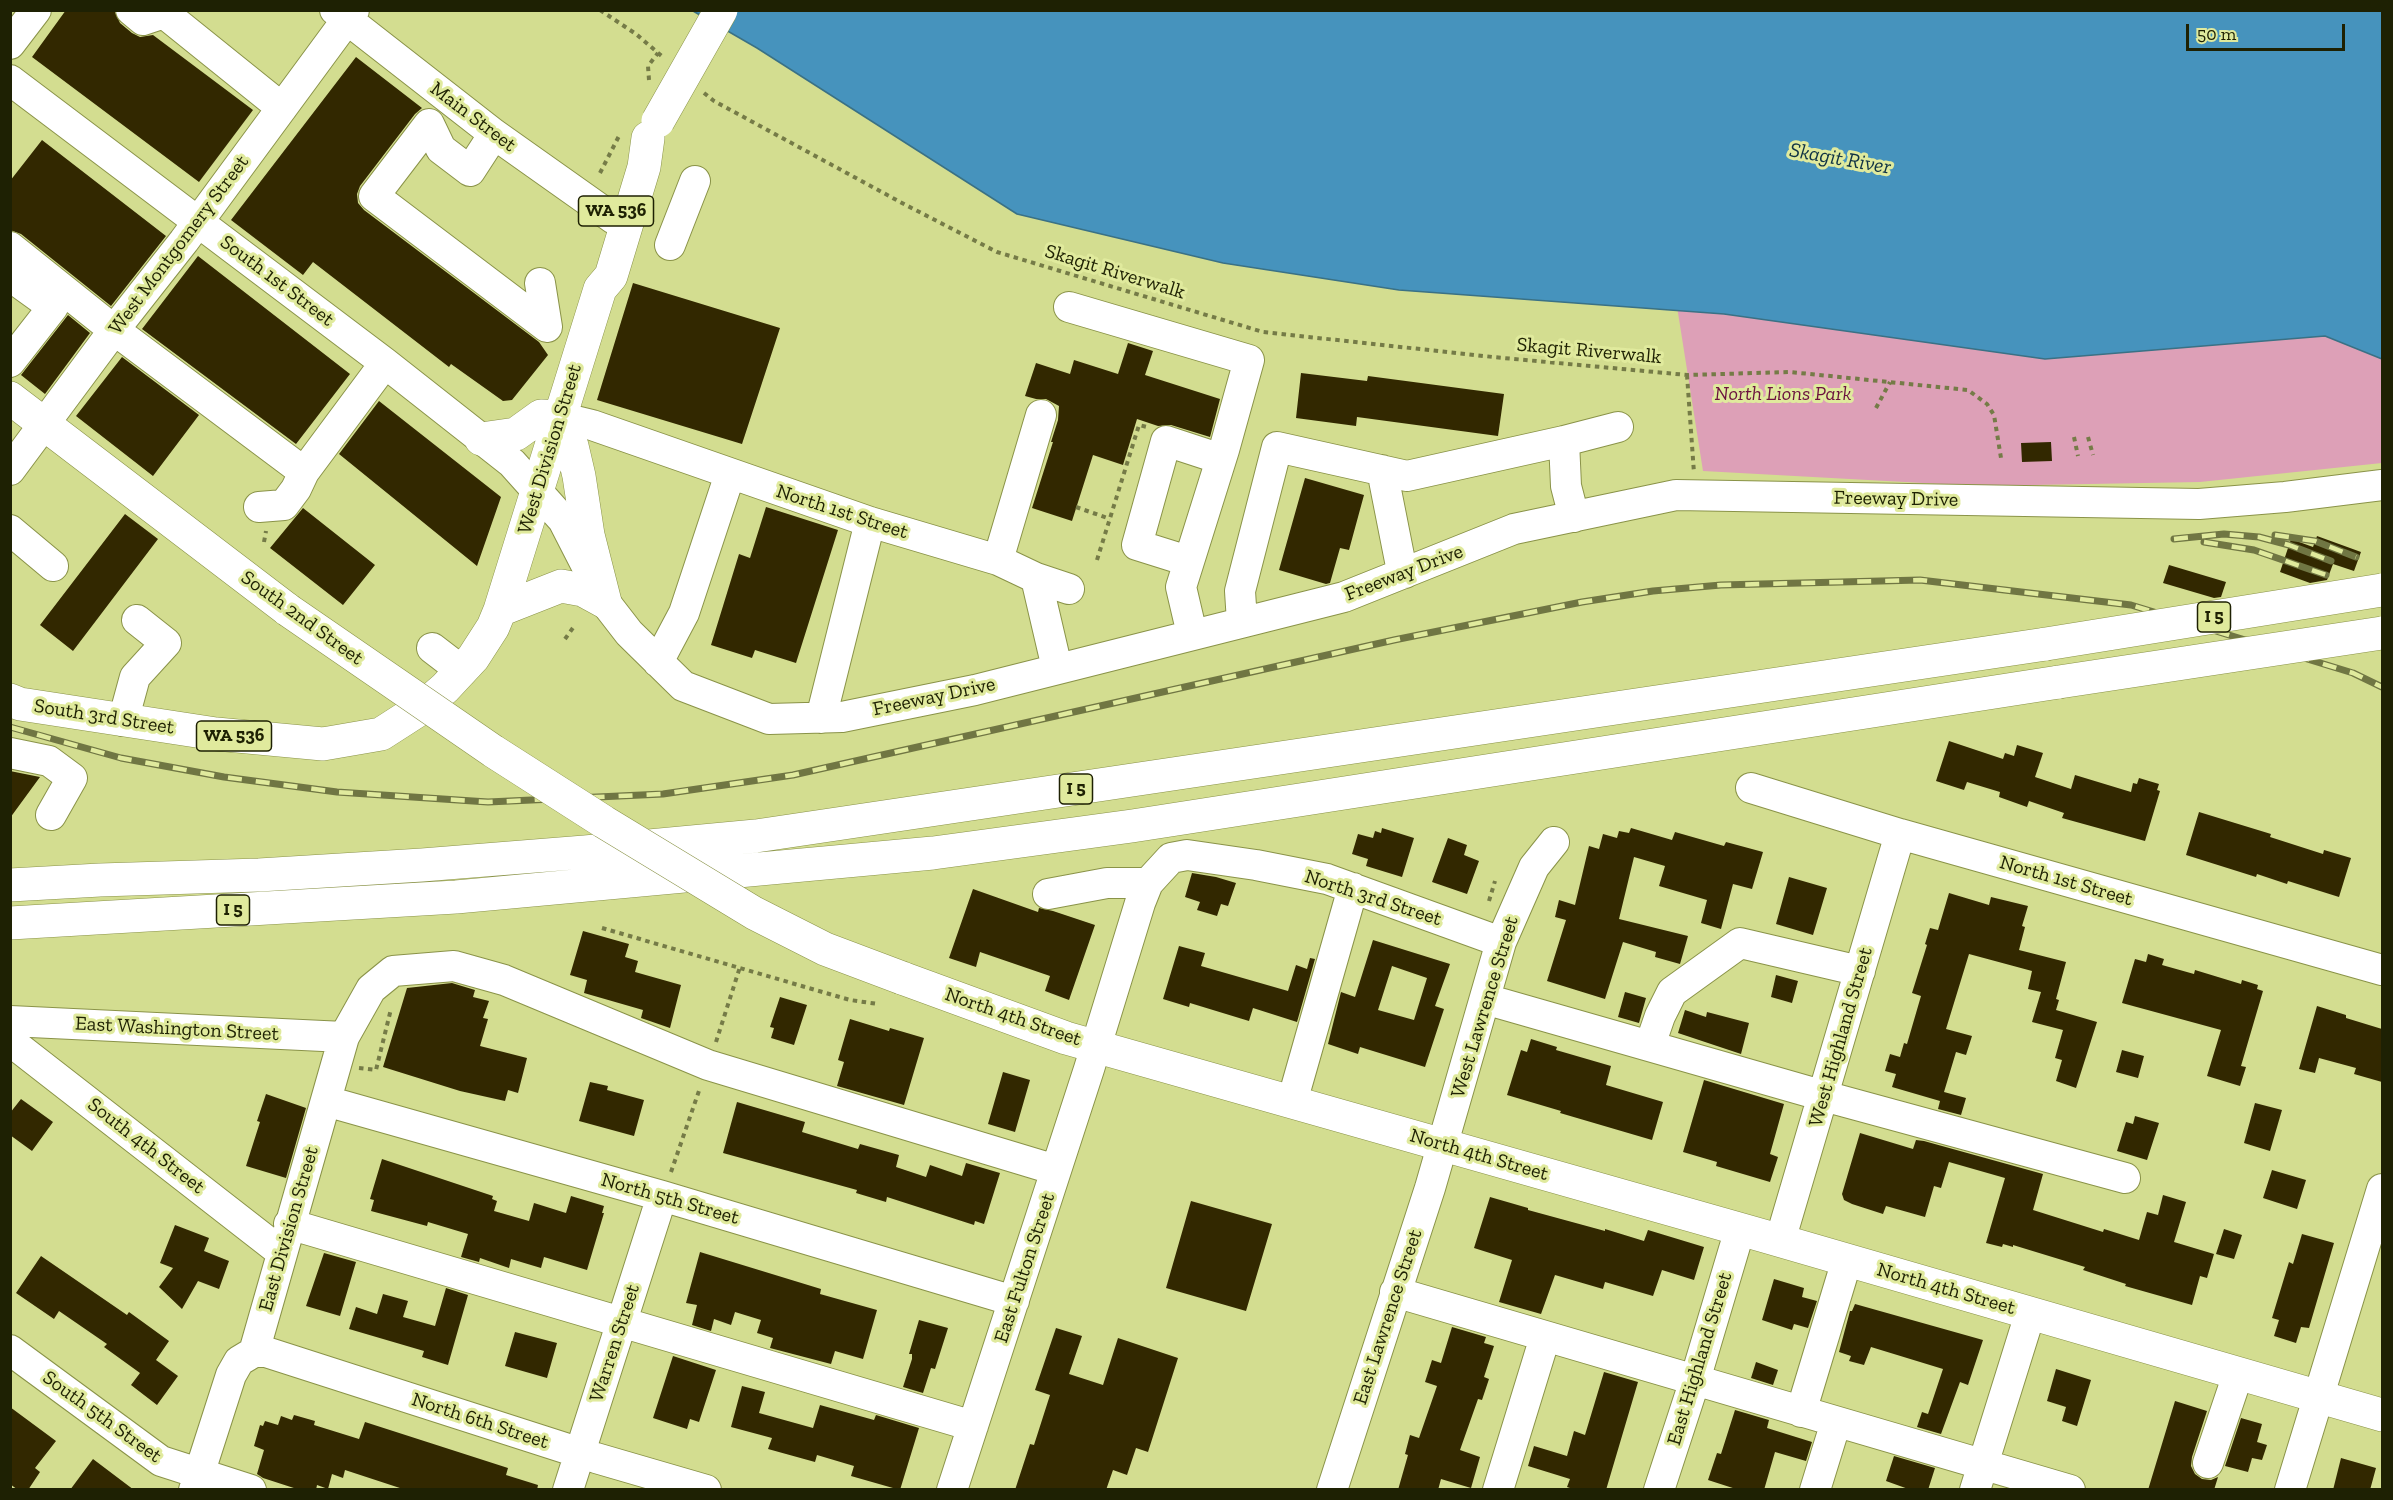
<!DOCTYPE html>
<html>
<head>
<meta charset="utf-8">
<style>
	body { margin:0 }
	#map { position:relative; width:2393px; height:1500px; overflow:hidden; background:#d3dd90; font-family:"Zilla Slab",serif }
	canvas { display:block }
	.frame { position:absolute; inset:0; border:12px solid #1e2103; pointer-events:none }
	.scale { position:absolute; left:2186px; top:24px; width:159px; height:27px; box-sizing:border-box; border:3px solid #1e2103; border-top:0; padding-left:8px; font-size:18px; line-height:21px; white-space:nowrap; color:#1e2103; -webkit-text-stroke:4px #e0ea9d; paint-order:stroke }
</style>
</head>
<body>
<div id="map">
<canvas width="2393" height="1500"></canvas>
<div class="frame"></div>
<div class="scale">50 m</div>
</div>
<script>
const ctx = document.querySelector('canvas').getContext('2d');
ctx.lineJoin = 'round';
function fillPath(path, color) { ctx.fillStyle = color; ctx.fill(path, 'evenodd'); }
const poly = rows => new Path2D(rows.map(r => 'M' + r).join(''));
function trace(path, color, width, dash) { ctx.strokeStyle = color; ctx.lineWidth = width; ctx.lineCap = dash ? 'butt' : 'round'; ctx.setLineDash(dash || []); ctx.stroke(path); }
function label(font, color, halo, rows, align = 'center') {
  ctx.font = font + ' "Zilla Slab",serif'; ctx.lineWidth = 6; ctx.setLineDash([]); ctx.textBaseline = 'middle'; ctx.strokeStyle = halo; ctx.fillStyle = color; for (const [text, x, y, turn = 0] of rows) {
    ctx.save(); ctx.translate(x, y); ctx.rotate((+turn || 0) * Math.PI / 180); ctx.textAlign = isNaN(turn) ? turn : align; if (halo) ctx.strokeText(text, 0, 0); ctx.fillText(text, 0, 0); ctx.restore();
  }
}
fillPath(poly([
	[1676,300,2289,317,2382,346,2382,463,2200,482,1978,486,1703,471]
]), '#dda0b7');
const water = poly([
	[693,11,2382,11,2382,359,2325,336,2045,359,1724,314,1399,290,1223,263,1017,214,757,48,693,11]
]);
fillPath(water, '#4693bd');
trace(water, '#3a7185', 1.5);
fillPath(poly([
	[66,10,114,10,120,23,132,33,140,37,153,35,253,110,199,182,32,57],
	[356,57,422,108,415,114,360,186,357,194,358,203,364,210,539,342,548,355,512,400,503,401,451,364,449,367,313,262,303,275,231,220],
	[42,140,166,236,111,306,21,234,10,230,10,181],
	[198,256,350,374,296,444,142,329],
	[633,283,780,328,742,444,597,400],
	[68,315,90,333,45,394,21,375],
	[1128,343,1153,351,1145,375,1220,399,1210,437,1171,425,1158,426,1137,419,1123,465,1093,455,1072,521,1032,508,1053,442,1051,442,1058,420,1059,406,1046,399,1036,399,1025,396,1036,363,1070,374,1074,360,1118,374],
	[122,357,199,415,153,476,76,416],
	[1301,373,1367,381,1368,376,1504,394,1498,436,1357,417,1356,426,1296,418],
	[379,401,501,497,477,566,339,454],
	[2051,442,2052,461,2022,462,2021,443],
	[1305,478,1364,495,1349,550,1340,548,1330,583,1326,584,1279,570],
	[766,507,838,530,796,663,755,650,752,658,711,645,739,554,750,558],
	[303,508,375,565,343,605,270,548],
	[125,514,158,539,73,651,40,625],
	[2317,536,2361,552,2354,571,2333,564,2327,580,2310,583,2280,572,2291,539,2313,547],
	[2169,565,2226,582,2221,597,2214,598,2163,583],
	[1949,741,2003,759,2005,753,2014,756,2017,745,2043,753,2035,777,2071,789,2075,775,2131,792,2133,783,2137,784,2139,778,2159,784,2157,790,2160,791,2145,841,2062,818,2064,813,2029,801,2027,807,1999,797,2000,792,1967,782,1964,790,1936,781],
	[10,771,40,777,10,818],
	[2199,812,2271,834,2270,837,2323,854,2324,850,2351,858,2339,897,2288,881,2287,884,2257,874,2256,877,2186,855],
	[1382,828,1414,838,1402,877,1366,866,1368,859,1352,854,1358,834,1373,838,1375,831,1381,833],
	[1631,828,1672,840,1675,832,1724,846,1726,842,1763,852,1752,889,1733,884,1721,929,1701,923,1707,900,1659,886,1665,866,1634,857,1619,919,1688,936,1680,964,1655,957,1656,952,1623,942,1605,999,1547,981,1566,920,1555,917,1559,900,1575,905,1589,846,1599,849,1603,834,1617,838,1619,831,1629,833],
	[1448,838,1467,845,1464,855,1479,861,1467,894,1432,882],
	[1192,873,1216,877,1236,883,1228,906,1221,904,1217,916,1197,910,1200,902,1185,897],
	[1789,877,1827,888,1813,935,1776,924],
	[973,889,1038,912,1039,908,1053,911,1095,925,1069,1000,1045,991,1050,976,980,952,976,967,949,958],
	[1949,893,1989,905,1991,897,2028,906,2022,926,2025,927,2019,950,2066,962,2056,999,2059,1000,2056,1010,2097,1022,2076,1088,2056,1081,2062,1060,2055,1058,2063,1030,2032,1022,2041,992,2028,989,2032,971,1969,954,1946,1029,1972,1036,1966,1055,1956,1052,1944,1092,1966,1098,1961,1115,1938,1109,1940,1101,1892,1087,1896,1074,1885,1071,1890,1054,1900,1057,1904,1043,1907,1044,1921,996,1912,993,1927,945,1925,944,1930,928,1938,930],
	[583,931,629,944,625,957,638,961,635,972,681,985,670,1028,641,1018,643,1010,584,993,587,980,570,975],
	[1373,940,1450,964,1435,1006,1444,1009,1425,1067,1360,1047,1358,1054,1328,1044,1341,992,1355,997],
	[1392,966,1427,978,1414,1020,1378,1010],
	[1179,946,1205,953,1201,966,1288,991,1296,965,1307,969,1310,958,1315,959,1297,1022,1253,1008,1249,1021,1190,1003,1189,1007,1163,999],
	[2148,954,2164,959,2162,965,2194,974,2195,970,2241,984,2242,980,2258,985,2257,989,2263,991,2241,1066,2246,1067,2240,1086,2207,1076,2221,1030,2122,1003,2135,959,2146,962],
	[1776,975,1798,981,1792,1003,1771,997],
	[452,983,475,990,473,997,489,1001,483,1018,488,1019,480,1046,527,1058,518,1093,508,1090,505,1101,460,1091,383,1067,407,988],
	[1625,992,1646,998,1639,1023,1618,1017],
	[780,997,807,1005,794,1045,771,1038,774,1028,770,1027],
	[2317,1006,2346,1015,2346,1018,2382,1029,2382,1082,2354,1074,2356,1068,2319,1058,2315,1073,2299,1069],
	[1685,1010,1706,1017,1707,1012,1749,1023,1741,1054,1678,1033],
	[850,1019,889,1031,890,1028,924,1038,904,1105,837,1086,844,1062,838,1060],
	[1531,1039,1557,1047,1556,1050,1611,1066,1606,1085,1663,1102,1652,1140,1560,1113,1561,1111,1507,1095,1521,1050,1527,1052],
	[2122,1050,2144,1056,2138,1078,2116,1072],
	[1003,1072,1030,1080,1015,1132,988,1124],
	[1704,1080,1784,1104,1770,1154,1778,1157,1770,1182,1716,1166,1717,1162,1683,1152],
	[590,1082,608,1086,607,1090,644,1100,634,1136,579,1121],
	[266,1094,306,1108,286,1178,246,1166,260,1122,257,1121],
	[21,1099,53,1122,32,1151,10,1135,10,1113],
	[737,1102,805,1122,802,1132,858,1149,860,1144,899,1155,896,1167,926,1177,930,1165,962,1176,966,1163,1000,1173,984,1224,975,1221,974,1225,887,1197,886,1202,856,1193,857,1190,723,1153],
	[2255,1103,2282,1110,2270,1151,2244,1143],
	[2135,1116,2159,1123,2147,1160,2117,1151,2126,1122,2133,1124],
	[1860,1133,1913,1149,1916,1140,1924,1141,2043,1174,2033,1210,2103,1232,2104,1229,2139,1240,2147,1212,2158,1215,2163,1195,2186,1202,2174,1242,2214,1254,2207,1278,2200,1276,2192,1305,2125,1286,2126,1284,2083,1270,2085,1267,2013,1245,2013,1247,2003,1244,2002,1247,1986,1243,2005,1178,1949,1162,1941,1188,1934,1186,1925,1217,1886,1206,1883,1214,1852,1204,1844,1200,1842,1194],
	[382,1159,493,1196,492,1199,497,1201,494,1211,529,1221,534,1203,566,1213,571,1196,604,1206,602,1213,604,1213,587,1270,544,1257,541,1268,511,1259,509,1268,480,1258,479,1262,461,1257,468,1234,428,1222,427,1226,371,1211,374,1200,370,1199],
	[2272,1170,2306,1180,2297,1209,2263,1198],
	[1490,1197,1528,1208,1528,1210,1605,1231,1605,1229,1644,1241,1648,1230,1704,1247,1694,1280,1662,1270,1653,1296,1605,1282,1603,1289,1555,1275,1541,1314,1499,1302,1512,1260,1474,1248],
	[1191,1201,1272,1224,1246,1311,1166,1288],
	[175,1225,209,1238,204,1251,229,1261,219,1289,198,1281,182,1309,159,1287,173,1268,160,1263],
	[2224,1229,2242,1235,2234,1259,2216,1254],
	[2302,1234,2334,1243,2309,1328,2301,1327,2296,1343,2274,1336,2279,1320,2272,1318,2289,1262,2293,1264],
	[700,1252,821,1289,820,1294,877,1310,863,1359,835,1351,831,1364,770,1348,773,1338,757,1333,761,1320,735,1312,731,1325,714,1319,711,1331,692,1325,697,1305,686,1303],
	[324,1253,356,1262,340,1316,306,1306],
	[41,1256,127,1315,129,1312,169,1341,156,1360,178,1376,157,1405,131,1385,140,1373,104,1347,107,1344,59,1311,54,1319,16,1293],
	[1774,1279,1804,1288,1802,1297,1817,1301,1808,1328,1794,1324,1792,1330,1762,1320],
	[446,1288,468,1295,448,1365,422,1357,424,1351,349,1329,356,1307,377,1314,383,1294,408,1301,403,1317,435,1326],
	[1855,1304,1983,1340,1968,1385,1960,1382,1941,1434,1917,1427,1922,1412,1928,1414,1943,1369,1871,1347,1864,1365,1849,1361,1851,1356,1839,1352,1850,1311,1852,1311],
	[919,1320,948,1328,935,1369,931,1368,923,1393,903,1387,912,1359,912,1354,909,1354],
	[1452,1327,1486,1337,1484,1343,1494,1346,1484,1377,1489,1379,1482,1400,1478,1399,1460,1450,1480,1457,1471,1488,1441,1479,1438,1490,1398,1490,1408,1455,1405,1454,1410,1435,1419,1438,1437,1386,1425,1382,1432,1360,1441,1363],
	[1056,1328,1082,1336,1069,1374,1103,1385,1118,1338,1178,1358,1148,1452,1136,1448,1127,1475,1113,1470,1106,1490,1015,1490,1030,1444,1034,1445,1050,1395,1035,1390],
	[515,1332,557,1343,547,1378,505,1366],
	[673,1356,716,1370,699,1422,690,1419,687,1429,653,1418],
	[1756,1362,1778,1370,1773,1385,1751,1378],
	[2056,1369,2091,1380,2077,1426,2062,1421,2066,1407,2047,1401],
	[1604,1372,1638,1382,1606,1490,1576,1490,1567,1487,1570,1479,1528,1466,1534,1446,1567,1456,1574,1431,1585,1435],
	[742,1386,765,1392,759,1413,813,1428,820,1405,874,1420,876,1415,919,1428,900,1490,851,1476,854,1466,817,1455,815,1462,768,1449,772,1438,731,1427],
	[2175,1401,2207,1411,2192,1457,2191,1466,2195,1474,2202,1479,2211,1480,2218,1477,2214,1490,2148,1490],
	[10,1407,56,1441,35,1468,40,1472,28,1490,18,1490,10,1484],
	[1735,1410,1769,1420,1767,1428,1812,1442,1806,1461,1775,1452,1764,1490,1739,1490,1708,1480,1717,1453,1721,1454],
	[294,1415,315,1421,314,1425,359,1439,365,1422,508,1468,506,1475,538,1485,537,1490,406,1490,345,1470,343,1478,332,1474,328,1489,317,1485,316,1490,300,1490,263,1478,257,1474,264,1450,254,1446,260,1425,263,1426,265,1421,278,1425,281,1416,292,1420],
	[2241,1418,2262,1424,2257,1442,2267,1445,2262,1460,2252,1458,2248,1472,2225,1466],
	[1894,1456,1935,1468,1928,1490,1911,1490,1886,1481],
	[2341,1458,2376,1468,2370,1490,2333,1490],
	[93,1459,134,1490,70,1490]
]), '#322800');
const minor = poly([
	[131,10,143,20,164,13,282,108],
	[335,10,494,134,614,219],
	[10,44,36,10],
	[10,80,385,363,512,463,563,520,605,602,629,633,683,686,769,719,842,717,975,690,1344,597,1514,529,1676,495,2199,504,2285,497,2382,485],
	[494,134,470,171,441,149,429,124,374,196,547,327],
	[670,245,695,181],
	[10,247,105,323,304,472],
	[10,276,53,307,10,362],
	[540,283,547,327],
	[1069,307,1249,360,1224,450,1181,587,1192,634],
	[559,417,592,425,870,522,998,560,1036,578,1069,589],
	[10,470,114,330,184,241,354,10],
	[1382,470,1400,561,1405,573],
	[259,507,284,505,296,489,304,472,385,363],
	[1574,517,1566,486,1564,441,1618,427],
	[10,530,53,566],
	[998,560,1041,415],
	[1188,561,1137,545,1166,441,1221,459],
	[1036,578,1057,668],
	[1242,622,1240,591,1277,447,1407,476,1564,441],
	[432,648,462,671],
	[658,662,684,613,730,474],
	[821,718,870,522],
	[123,721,135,677,166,643,137,620],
	[10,753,49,761,72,778,51,815],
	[1751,788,1900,834,2382,970],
	[1048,894,1107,883,1148,883],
	[1485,999,1824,1096,2125,1178],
	[10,1021,344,1037],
	[10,1041,281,1252],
	[1650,1045,1660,1016,1672,992,1740,943,1860,971],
	[326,1101,662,1196,1014,1301],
	[1292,1102,1353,888],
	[289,1224,973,1426],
	[1780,1241,1900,834],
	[1395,1292,2070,1490],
	[10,1350,161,1461,251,1490],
	[254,1352,344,1037,371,989,393,971,454,966,504,980,708,1065,1056,1170],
	[1801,1412,1847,1260],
	[2208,1463,2238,1374],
	[194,1490,231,1375,239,1361,254,1352,266,1352,596,1458,706,1490],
	[568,1490,662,1196],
	[952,1490,1089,1069,1140,903,1148,883,1171,858,1187,855,1256,865,1327,879,1501,942],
	[1332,1490,1430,1188,1501,942,1534,867,1554,842],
	[1498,1490,1545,1337],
	[1659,1490,1695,1380,1740,1229],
	[1815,1490,1836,1422],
	[1975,1490,2030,1314],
	[2290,1490,2382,1189]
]);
const major = poly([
	[10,398,288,610],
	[559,417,572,446,579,476,588,535,605,602],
	[481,439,516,434,541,416,559,417],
	[500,610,561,586,583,590,605,602],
	[10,700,20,704,216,734,323,744,381,734,423,707,445,688,473,658,493,627,500,610,600,289,611,276,644,167,648,138],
	[902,978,1066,1038,1764,1236,2382,1415]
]);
const highway = poly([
	[10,885,100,880,259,875,422,865,585,852,756,836,2046,644],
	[10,923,456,897,933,853,1132,826,2059,682]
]);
trace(minor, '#8a9348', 32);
trace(major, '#8a9348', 34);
trace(highway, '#8a9348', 34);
trace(poly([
	[600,10,636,34,664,58],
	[649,80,648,66,658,53],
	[704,93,714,101,902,203,997,252,1263,332,1493,357,1687,375,1790,372,1968,390,1987,404,1994,415,2001,458],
	[600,173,620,134],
	[1687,375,1694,473],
	[1876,408,1890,382],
	[2074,437,2078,456],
	[2088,437,2093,455],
	[1076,507,1110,519],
	[264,542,266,531],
	[1097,560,1139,425,1147,427],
	[565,639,575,625],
	[1489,901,1495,881],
	[602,928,850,1000,878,1004],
	[716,1042,740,967],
	[359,1068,376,1070,391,1009],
	[671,1172,700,1088]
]), '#757b47', 4, [4.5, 4.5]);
trace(minor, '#fff', 30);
trace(major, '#fff', 33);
trace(highway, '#fff', 33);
const rail = poly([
	[2275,535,2315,541,2356,557],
	[2174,539,2224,534,2259,537,2289,545,2331,561],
	[2204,542,2254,550,2326,575],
	[10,727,121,758,224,777,337,792,488,802,663,794,793,775,1394,640,1582,602,1653,591,1721,585,1920,580,2131,605,2353,673,2382,687]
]);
trace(rail, '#707643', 7);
trace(rail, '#e0ea9d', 4.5, [14]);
const majorBridge = poly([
	[658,121,721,10],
	[288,610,493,751,604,822,754,913,825,949,902,978]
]);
const highwayBridge = poly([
	[2046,644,2382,590],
	[2059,682,2382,633]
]);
trace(majorBridge, '#8a9348', 34, []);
trace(highwayBridge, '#8a9348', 34, []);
trace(majorBridge, '#fff', 33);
trace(highwayBridge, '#fff', 33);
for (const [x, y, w] of [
	[616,211,75],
	[2214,617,33],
	[234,736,75],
	[1076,789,33],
	[233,910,33]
]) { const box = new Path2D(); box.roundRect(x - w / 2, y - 15, w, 30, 4.5); ctx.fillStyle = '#e0ea9d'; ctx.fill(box); trace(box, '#1e2103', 1.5); }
label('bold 18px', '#1e2103', null, [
	["WA 536",616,211],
	["I 5",2214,617],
	["WA 536",234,736],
	["I 5",1076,789],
	["I 5",233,910]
]);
label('20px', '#1e2103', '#e0ea9d', [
	["Main Street",473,117,37],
	["West Montgomery Street",179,245,-53],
	["Skagit Riverwalk",1115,272,17],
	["South 1st Street",277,281,37],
	["Skagit Riverwalk",1589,351,5],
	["West Division Street",550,449,-73],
	["Freeway Drive",1896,499,1],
	["North 1st Street",842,512,18],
	["Freeway Drive",1404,573,-21],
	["South 2nd Street",302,618,36],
	["Freeway Drive",934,697,-12],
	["South 3rd Street",104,717,9],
	["North 1st Street",2066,881,16],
	["North 3rd Street",1373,898,18],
	["West Lawrence Street",1485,1007,-73],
	["North 4th Street",1013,1017,19],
	["East Washington Street",177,1029,3],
	["West Highland Street",1841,1037,-74],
	["South 4th Street",146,1146,38],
	["North 4th Street",1479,1155,16],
	["North 5th Street",670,1199,16],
	["East Division Street",289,1229,-74],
	["East Fulton Street",1025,1268,-72],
	["North 4th Street",1946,1289,16],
	["East Lawrence Street",1388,1317,-72],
	["Warren Street",615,1343,-72],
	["East Highland Street",1700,1359,-73],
	["South 5th Street",102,1417,36],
	["North 6th Street",480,1421,18]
]);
label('italic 20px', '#6b123f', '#e0ea9d', [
	["North Lions Park",1783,394]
]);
label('italic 21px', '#0f3244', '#e0ea9d', [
	["Skagit River",1840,159,10]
]);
</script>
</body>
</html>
